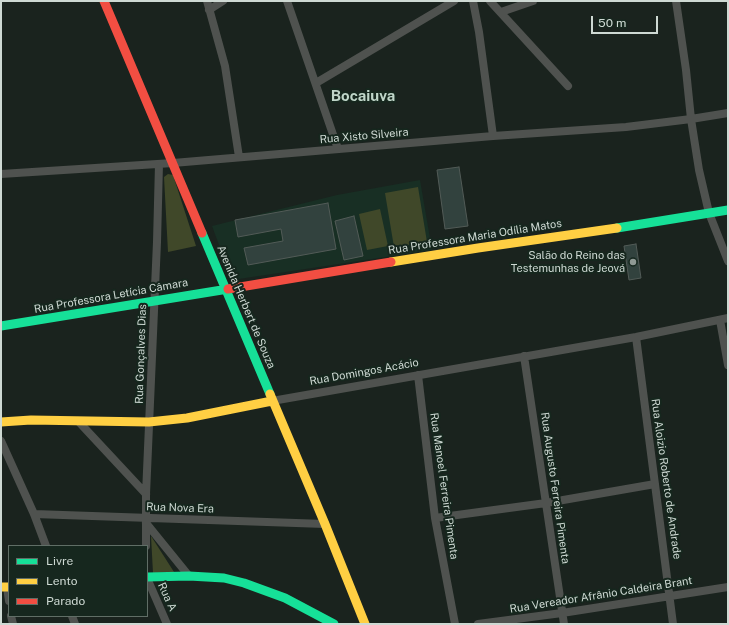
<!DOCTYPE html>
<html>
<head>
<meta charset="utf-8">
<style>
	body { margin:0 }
	#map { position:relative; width:729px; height:625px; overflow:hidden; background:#1a231e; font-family:"Public Sans",sans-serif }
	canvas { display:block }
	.frame { position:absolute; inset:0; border:2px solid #ced9d3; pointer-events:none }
	.legend { position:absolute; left:8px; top:545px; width:140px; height:72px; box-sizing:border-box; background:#16271e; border:1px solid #606e66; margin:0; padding:5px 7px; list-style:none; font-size:12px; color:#ced9d3 }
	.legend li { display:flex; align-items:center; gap:8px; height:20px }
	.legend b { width:20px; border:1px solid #606e66 }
	.scale { position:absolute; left:591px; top:16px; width:67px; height:18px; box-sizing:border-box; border:2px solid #ced9d3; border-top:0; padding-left:5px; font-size:12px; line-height:14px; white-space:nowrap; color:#ced9d3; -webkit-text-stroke:3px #16271e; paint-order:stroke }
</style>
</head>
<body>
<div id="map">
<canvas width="729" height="625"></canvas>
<div class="frame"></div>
<ul class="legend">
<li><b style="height:5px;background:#16e098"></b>Livre</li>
<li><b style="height:5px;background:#ffcf43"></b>Lento</li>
<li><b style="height:5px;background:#f24e42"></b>Parado</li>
</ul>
<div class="scale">50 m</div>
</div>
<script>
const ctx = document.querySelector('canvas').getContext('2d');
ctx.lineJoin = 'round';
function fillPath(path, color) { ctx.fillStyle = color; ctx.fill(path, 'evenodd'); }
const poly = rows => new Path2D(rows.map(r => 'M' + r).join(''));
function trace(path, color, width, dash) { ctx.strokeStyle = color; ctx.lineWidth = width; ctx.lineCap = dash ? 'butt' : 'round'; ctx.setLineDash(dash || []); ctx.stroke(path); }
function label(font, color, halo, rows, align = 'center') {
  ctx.font = font + ' "Public Sans",sans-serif'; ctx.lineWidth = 4; ctx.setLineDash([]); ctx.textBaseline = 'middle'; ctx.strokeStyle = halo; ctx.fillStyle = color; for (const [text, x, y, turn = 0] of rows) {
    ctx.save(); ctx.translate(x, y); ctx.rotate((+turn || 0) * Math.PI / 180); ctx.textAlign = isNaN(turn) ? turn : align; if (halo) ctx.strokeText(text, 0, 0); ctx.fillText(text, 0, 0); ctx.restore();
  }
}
fillPath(poly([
	[420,180,432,250,232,280,212,226,337,195]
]), '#182f24');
fillPath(poly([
	[168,174,173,175,196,246,168,252,164,177],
	[418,187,427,242,394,247,385,193],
	[380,209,388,246,367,250,359,214],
	[151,536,174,572,153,573]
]), '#404829');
const building = poly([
	[459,167,468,226,445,229,437,170,459,167],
	[328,203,336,249,248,265,244,248,283,241,281,229,238,237,235,220,328,203],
	[354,216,363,256,344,260,335,221,354,216],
	[636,244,641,278,629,280,624,246,636,244]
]);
fillPath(building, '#32423e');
trace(building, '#525b57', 1);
trace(poly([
	[207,1,225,66,239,157],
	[287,1,338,149],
	[473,1,479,32,493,136],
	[490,1,568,86],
	[676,1,686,70,691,119,699,170,709,213,728,261],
	[209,10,223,1],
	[501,12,533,1],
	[316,83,454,1],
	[1,174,173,163,493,136,626,127,691,119,728,113],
	[720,320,728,365],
	[636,337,673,624],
	[524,356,564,624],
	[418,375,435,518,455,624],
	[272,401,636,337,728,318],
	[78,421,146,494],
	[1,441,34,514,46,546],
	[34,514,325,524],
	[435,518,546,503,655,484],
	[146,523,189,576],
	[146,546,146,494,157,242,159,164],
	[147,578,167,624],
	[7,587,9,601],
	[11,616,13,624],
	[72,616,75,624],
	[478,624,562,613,728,587]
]), '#4f524f', 8);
trace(poly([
	[617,228,728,210],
	[202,233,270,394],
	[1,326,228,289],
	[147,577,189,576,224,578,244,583,285,598,334,624]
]), '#16e098', 9);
trace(poly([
	[391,262,478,248,617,228],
	[270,394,325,524,365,624],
	[1,422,31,420,149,422,187,418,272,401],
	[1,587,9,587]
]), '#ffcf43', 9);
trace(poly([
	[104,1,202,233],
	[228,289,391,262]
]), '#f24e42', 9);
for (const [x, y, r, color] of [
	[633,262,4,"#8f9994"]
]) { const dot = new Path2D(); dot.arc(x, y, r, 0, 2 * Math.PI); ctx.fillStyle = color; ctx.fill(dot); trace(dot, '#16271e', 1.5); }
label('11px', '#ced9d3', '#16271e', [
	["Rua Xisto Silveira",364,136,-5],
	["Rua Professora Maria Odília Matos",475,237,-9],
	["Rua Professora Letícia Câmara",111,296,-10],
	["Avenida Herbert de Souza",246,307,67],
	["Rua Gonçalves Dias",141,354,-88],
	["Rua Domingos Acácio",364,372,-10],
	["Rua Aloizio Roberto de Andrade",666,479,82],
	["Rua Manoel Ferreira Pimenta",444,486,82],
	["Rua Augusto Ferreira Pimenta",555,488,82],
	["Rua Nova Era",180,508,2],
	["Rua Vereador Afrânio Caldeira Brant",601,595,-9],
	["Rua A",167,597,66]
]);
label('11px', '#ced9d3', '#16271e', [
	["Salão do Reino das",625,256],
	["Testemunhas de Jeová",625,269]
], 'right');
label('bold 15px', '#c0d6c9', '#16271e', [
	["Bocaiuva",363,96]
]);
</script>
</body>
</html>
